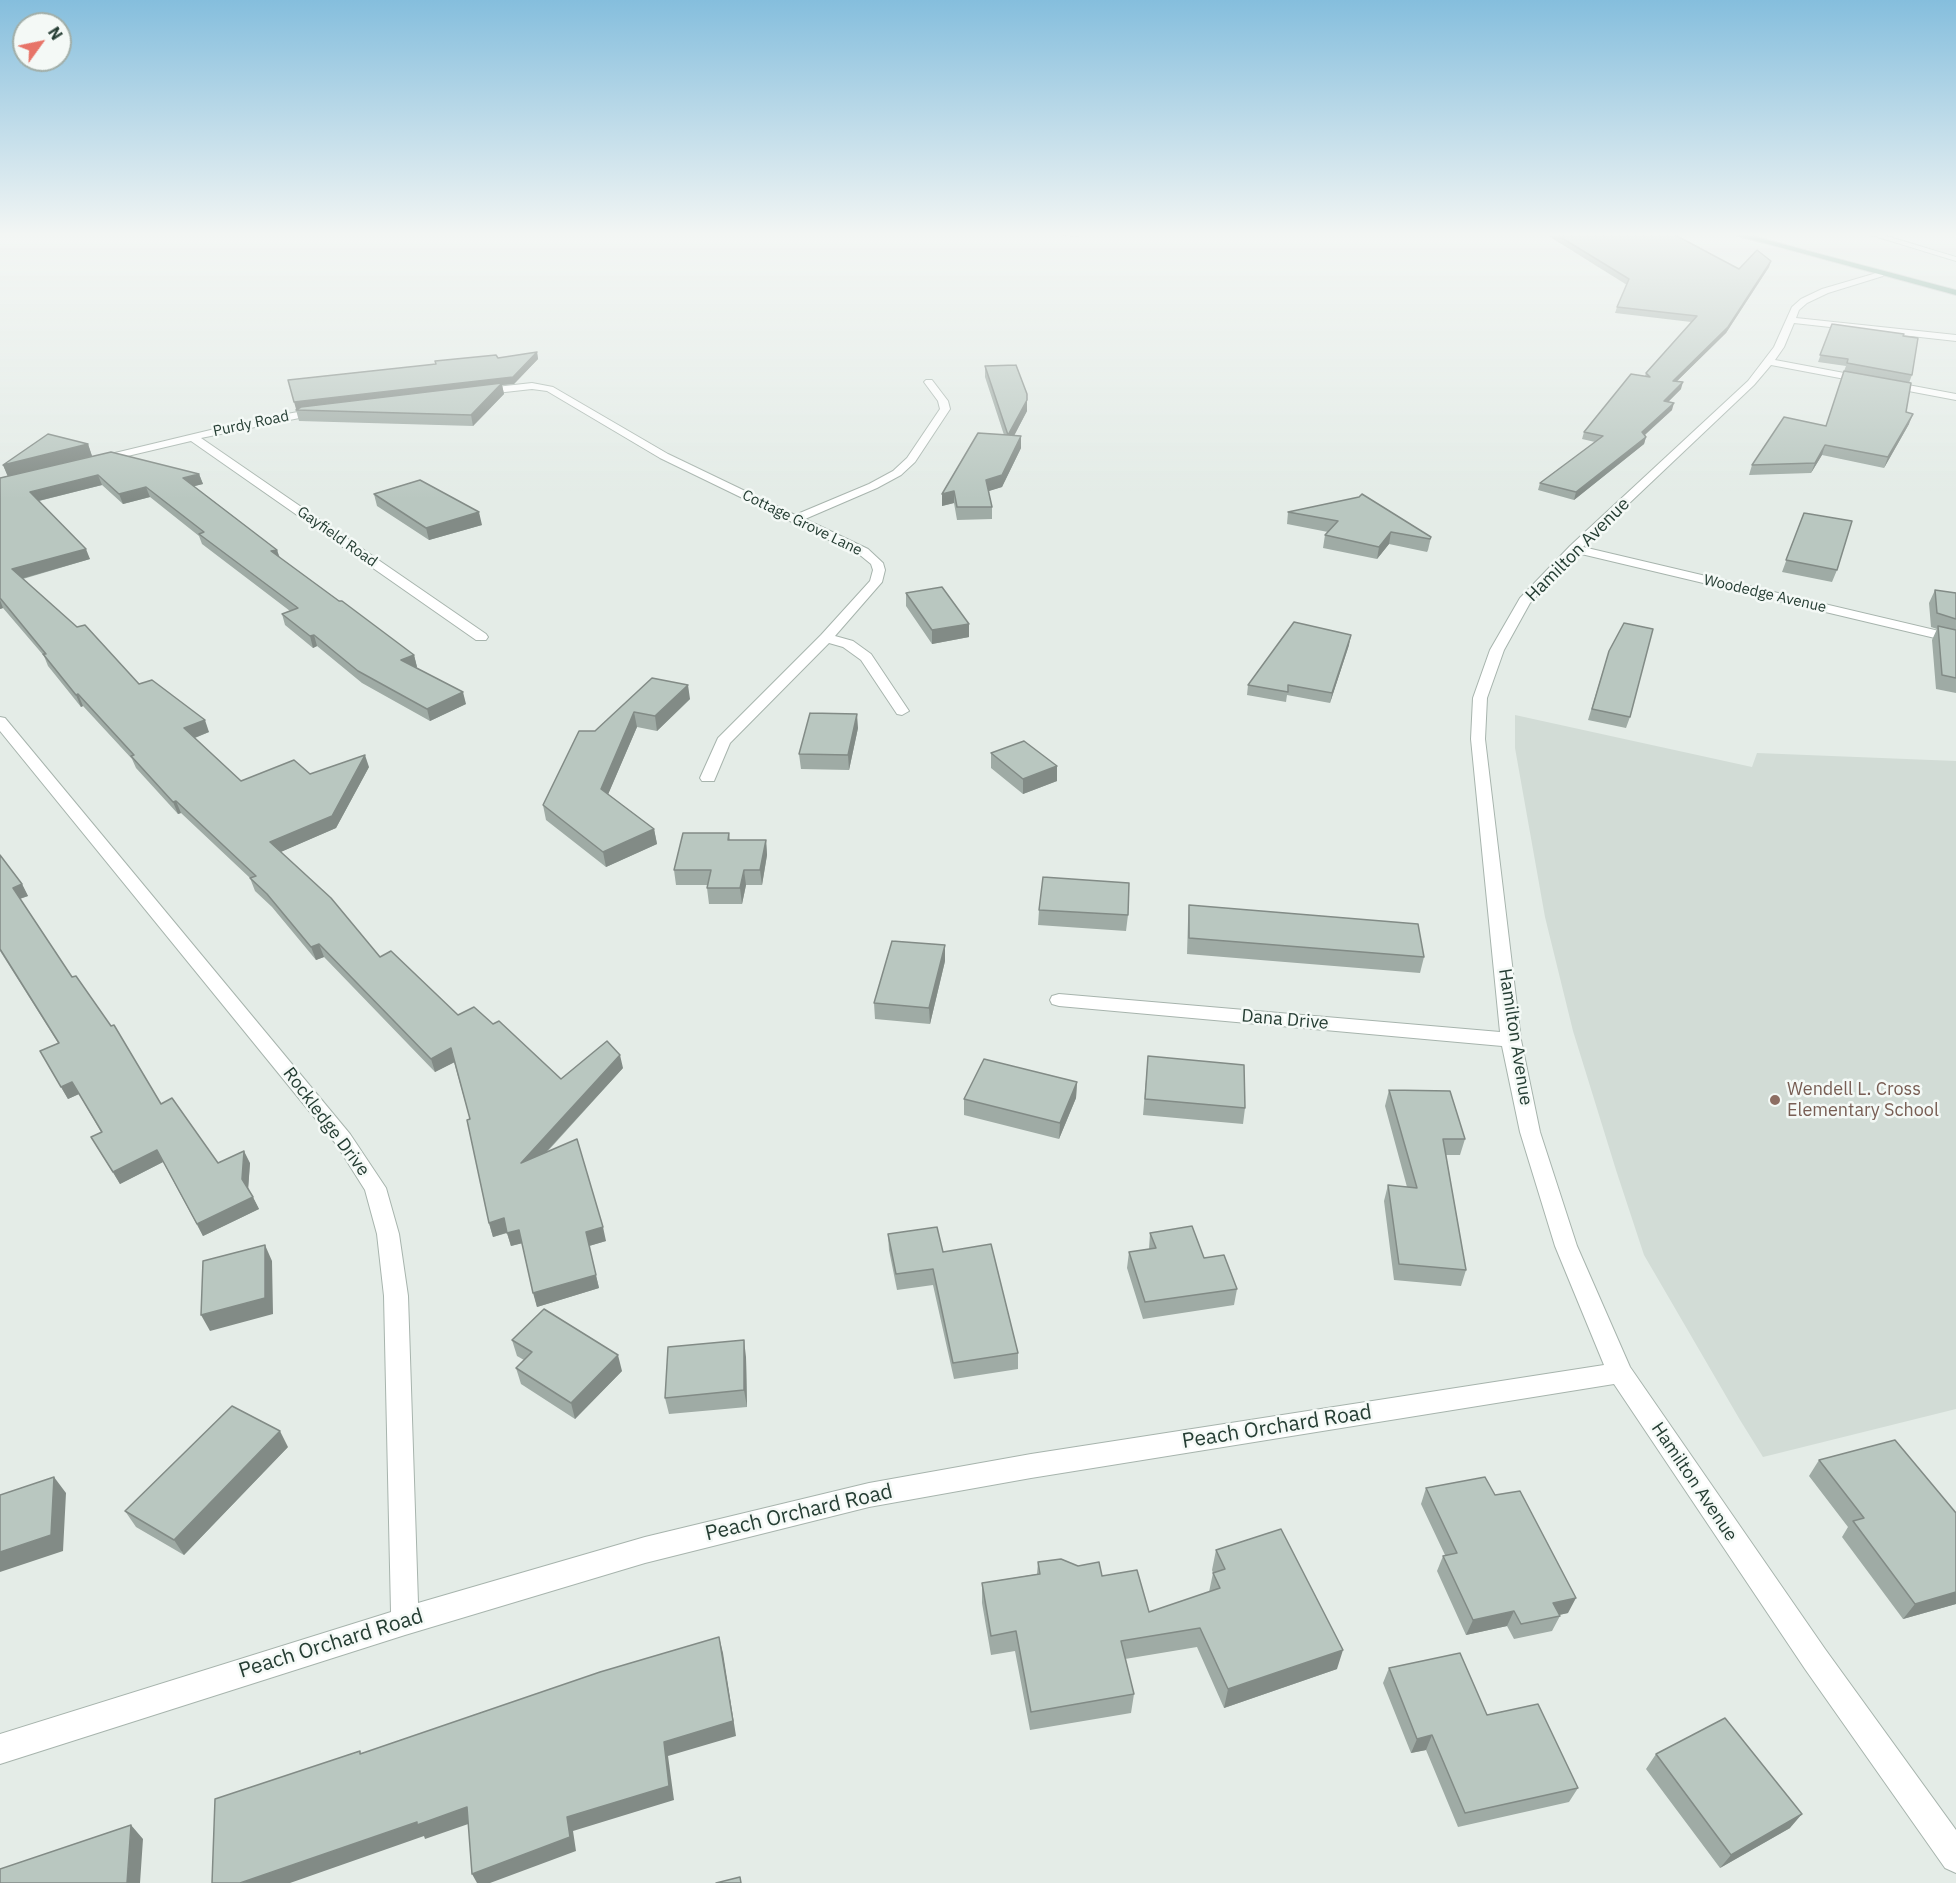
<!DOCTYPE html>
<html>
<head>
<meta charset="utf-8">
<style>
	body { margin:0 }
	#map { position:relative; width:1956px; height:1883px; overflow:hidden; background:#e4ece7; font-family:"IBM Plex Sans",sans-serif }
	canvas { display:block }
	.north { position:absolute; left:12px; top:12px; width:60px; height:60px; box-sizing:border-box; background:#f4f9f6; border:2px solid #a1aea8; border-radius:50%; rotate:57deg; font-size:16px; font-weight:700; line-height:24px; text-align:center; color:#253d33 }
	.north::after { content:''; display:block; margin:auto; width:21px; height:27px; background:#e77468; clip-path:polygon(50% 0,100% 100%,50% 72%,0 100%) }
</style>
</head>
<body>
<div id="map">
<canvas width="1956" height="1883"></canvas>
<div class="north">N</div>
</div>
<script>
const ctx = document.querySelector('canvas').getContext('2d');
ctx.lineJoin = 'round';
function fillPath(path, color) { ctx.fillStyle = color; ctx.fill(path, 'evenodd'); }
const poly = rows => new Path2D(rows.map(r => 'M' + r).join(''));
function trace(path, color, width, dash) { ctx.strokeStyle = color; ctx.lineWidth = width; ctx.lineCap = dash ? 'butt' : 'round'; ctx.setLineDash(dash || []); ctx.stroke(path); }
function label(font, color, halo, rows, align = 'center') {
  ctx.font = font + ' "IBM Plex Sans",sans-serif'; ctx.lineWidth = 5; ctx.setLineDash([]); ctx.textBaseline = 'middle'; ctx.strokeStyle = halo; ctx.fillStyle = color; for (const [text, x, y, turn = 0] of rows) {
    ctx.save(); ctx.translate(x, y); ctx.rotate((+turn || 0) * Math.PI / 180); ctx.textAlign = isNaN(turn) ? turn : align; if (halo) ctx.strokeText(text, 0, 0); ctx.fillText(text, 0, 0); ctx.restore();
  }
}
fillPath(poly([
	[1515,715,1752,767,1757,753,1956,761,1956,1409,1763,1457,1740,1420,1644,1255,1616,1170,1573,1031,1545,917,1515,748]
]), '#d2dcd6');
const minor = poly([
	[1880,272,1883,272,1883,276,1828,293,1807,303,1799,310,1796,318,1956,335,1956,341,1794,323,1784,347,1775,360,1956,394,1956,400,1771,365,1754,385,1583,547,1956,635,1956,643,1577,553,1530,603,1504,650,1487,698,1485,739,1521,1040,1540,1132,1577,1246,1630,1367,1825,1649,1956,1830,1956,1873,1945,1868,1805,1669,1614,1384,1031,1478,869,1507,645,1563,405,1635,0,1764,0,1734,391,1612,384,1296,377,1234,365,1190,336,1144,0,731,0,717,5,718,350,1134,386,1188,399,1234,408,1296,418,1603,645,1537,869,1483,1031,1454,1604,1365,1555,1246,1520,1132,1502,1046,1059,1006,1052,1004,1050,1000,1052,996,1059,994,1500,1032,1471,739,1473,698,1490,650,1520,598,1570,546,1748,381,1774,347,1792,307,1801,299,1822,289,1880,272],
	[926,380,932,380,948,401,950,409,915,462,901,475,877,488,805,519,868,549,883,563,885,570,882,582,835,636,853,641,871,654,909,711,902,715,897,714,861,660,843,647,829,643,730,743,714,781,702,781,700,778,718,738,821,635,870,581,873,570,871,564,860,555,660,458,547,391,532,389,478,395,473,392,478,389,532,383,553,387,668,454,795,515,869,484,893,471,907,458,940,409,938,401,924,382,926,380],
	[320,408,325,411,324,413,201,438,486,634,488,637,486,640,476,640,191,441,98,463,93,460,94,458,248,421,320,408]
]);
const secondary = poly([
	[1871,235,1883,235,1956,257,1956,261,1871,235]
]);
const primary = poly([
	[1735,235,1748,235,1956,290,1956,295,1735,235]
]);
trace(minor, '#a7b4ad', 2);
trace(secondary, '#a3b7ad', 2);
trace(primary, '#c2c9c6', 2);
fillPath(minor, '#fff');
fillPath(secondary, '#fff');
fillPath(primary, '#6c9e8a');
fillPath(poly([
	[1058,235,1079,235,1078,237],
	[1547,235,1675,235,1739,269,1771,261,1769,267,1726,333,1677,381,1681,389,1668,402,1672,410,1645,435,1646,437,1644,444,1574,500,1538,490,1540,483,1595,442,1582,439,1584,432,1645,376,1646,373,1691,322,1615,313,1617,307,1627,285],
	[1832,324,1903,336,1912,375,1909,383,1844,371,1846,366,1818,362],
	[537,352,538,359,514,384,502,385,504,394,473,426,299,421,296,410,498,358],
	[985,366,1027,411,1014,436,1021,448,1002,487,988,491,992,507,992,519,957,520,954,503,942,506,942,494,1004,435,985,377],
	[1906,412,1909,424,1884,468,1822,455,1811,473,1749,475,1752,465,1826,426],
	[88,444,92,456,199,474,203,484,194,486,277,550,280,558,414,655,417,667,416,667,466,704,430,721,362,683,317,646,313,648,285,625,282,614,290,611,202,544,199,536,150,497,123,504,102,485,39,501,90,559,23,579,139,684,209,732,195,738,241,781,310,774,369,767,336,828,280,852,380,957,458,1015,493,1024,561,1079,623,1068,547,1152,606,1241,589,1246,599,1288,537,1307,522,1243,511,1246,507,1233,493,1237,489,1223,470,1119,454,1062,435,1072,324,957,316,960,272,907,255,891,250,878,181,813,178,814,136,768,132,759,83,706,81,707,48,666,44,656,3,608,0,609,0,478,8,476,3,465],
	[374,494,482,525,429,540,377,506],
	[1288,512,1431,537,1428,550,1427,552,1389,544,1377,559,1323,548,1325,535,1328,532,1287,524],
	[1804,513,1837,570,1832,582,1782,572],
	[1935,590,1956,593,1956,693,1936,689,1932,640,1937,629,1931,627,1929,603],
	[906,593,969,624,969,637,932,644,906,606],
	[1349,645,1330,703,1287,695,1286,702,1247,695,1248,685],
	[1609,651,1630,717,1626,728,1588,720],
	[652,678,690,699,657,731,637,727,608,794,654,829,657,844,606,867,546,820,543,805],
	[858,728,849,770,801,769,799,754],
	[991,753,1057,766,1057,781,1023,794,991,768],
	[729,833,730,840,766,840,767,855,762,885,746,885,742,904,709,904,707,888,708,885,676,885,674,870],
	[0,855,22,884,28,896,20,899,72,977,161,1104,218,1163,250,1163,248,1188,259,1209,203,1236,163,1162,120,1184,91,1137,101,1132,79,1094,68,1099,40,1051,58,1043,0,951],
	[1189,905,1424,957,1420,973,1187,954,1188,921],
	[1039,910,1128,915,1126,931,1038,925],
	[945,961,930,1024,875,1019,874,1003],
	[1148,1056,1245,1108,1243,1124,1143,1115],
	[1077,1082,1076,1098,1059,1139,964,1115,964,1099],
	[1389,1090,1465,1139,1460,1155,1446,1155,1466,1270,1461,1286,1394,1280,1384,1201,1388,1185,1407,1187,1385,1106],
	[1150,1233,1204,1258,1237,1289,1234,1305,1143,1319,1127,1268,1129,1252,1149,1249],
	[888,1234,943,1252,1018,1353,1018,1369,954,1379,933,1285,897,1290,889,1250],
	[512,1340,622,1371,575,1419,521,1384,516,1368,524,1360,517,1356],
	[746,1357,747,1407,669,1414,665,1398],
	[288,1447,184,1555,136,1527,125,1511],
	[1819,1460,1956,1604,1903,1619,1842,1537,1848,1527,1809,1476],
	[1426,1488,1495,1495,1568,1613,1559,1615,1560,1616,1552,1631,1514,1639,1507,1626,1466,1635,1437,1571,1443,1556,1445,1555,1421,1504],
	[1216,1550,1337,1669,1224,1708,1197,1647,1125,1659,1134,1694,1131,1713,1030,1730,1015,1651,991,1655,982,1603,982,1583,1037,1574,1038,1562,1102,1576,1149,1612,1209,1592,1213,1573,1212,1570],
	[1389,1668,1487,1715,1578,1788,1569,1802,1458,1827,1426,1750,1411,1753,1383,1683],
	[1656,1754,1790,1828,1720,1868,1646,1769]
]), '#9faba5');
fillPath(poly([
	[1771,261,1769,267,1726,333,1671,387,1673,381],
	[537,352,538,359,514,384,502,385,504,394,473,426,471,415,296,409,294,402],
	[1683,382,1681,389,1662,408,1664,401],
	[1027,400,1027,411,1008,447,1008,435],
	[1674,403,1672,410,1640,439,1642,432],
	[1913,414,1909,424,1884,468,1888,457],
	[1021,436,1021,448,1002,487,986,492,986,480],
	[1646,437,1644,444,1574,500,1576,492],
	[88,444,92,456,8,477,3,465],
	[1825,445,1822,455,1811,473,1815,463],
	[199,474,203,484,187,488,183,478],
	[98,475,102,485,34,502,30,492],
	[146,487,150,497,123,504,119,494],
	[954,491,954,503,942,506,942,494],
	[479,512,482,525,429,540,426,528],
	[1391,532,1389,544,1377,559,1379,547],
	[86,549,90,559,17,580,12,569],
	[277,550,280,560,271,551],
	[0,600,3,608,0,609],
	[969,624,969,637,932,644,932,630],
	[314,635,317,646,313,648,310,636],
	[1351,635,1349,645,1330,703,1332,693],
	[414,655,417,667,404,671,401,660],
	[688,685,690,699,657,731,655,716],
	[463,692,466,704,430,721,427,709],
	[78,694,83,706,81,707,76,695],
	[634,712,637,727,604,804,601,789],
	[857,714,858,728,849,770,848,755],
	[205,720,209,732,189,740,184,728],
	[365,755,369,767,336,828,274,855,270,842],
	[1057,766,1057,781,1023,794,1023,779],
	[176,801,181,813,178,814,173,802],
	[654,829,657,844,606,867,603,852],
	[766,840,767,855,762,885,760,870],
	[744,870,746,885,742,904,740,888],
	[22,884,28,896,19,899,13,888],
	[319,944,324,957,316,960,311,947],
	[945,945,945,961,930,1024,929,1008],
	[451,1048,455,1062,435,1072,431,1059],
	[620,1055,623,1068,524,1176,521,1163],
	[72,1082,79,1094,68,1099,61,1087],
	[1077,1082,1076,1098,1059,1139,1060,1123],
	[157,1150,163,1162,120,1184,113,1172],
	[244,1151,250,1163,248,1191,242,1179],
	[253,1197,259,1209,203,1236,197,1224],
	[504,1218,509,1232,493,1237,489,1223],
	[603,1227,606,1241,589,1246,599,1288,537,1307,533,1293,586,1232],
	[519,1230,523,1243,511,1246,507,1233],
	[265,1245,272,1261,273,1314,210,1331,201,1315],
	[744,1340,746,1357,747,1407,744,1390],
	[618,1355,622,1371,575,1419,571,1403],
	[280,1431,288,1447,184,1555,174,1540],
	[54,1477,66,1493,63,1551,0,1572,0,1552],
	[1956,1592,1956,1604,1903,1619,1915,1604],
	[1576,1598,1568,1613,1545,1618,1553,1603],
	[1514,1611,1507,1626,1466,1635,1473,1620],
	[719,1637,723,1653,736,1736,668,1756,674,1800,573,1831,576,1851,490,1883,477,1883,472,1874,567,1817,664,1742],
	[1343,1650,1337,1669,1224,1708,1228,1689],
	[1432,1735,1426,1750,1411,1753,1417,1739],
	[467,1807,474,1822,425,1839,424,1836,290,1883,240,1883,417,1822],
	[1802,1814,1790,1828,1720,1868,1731,1855],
	[131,1825,143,1839,140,1883,127,1883]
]), '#828b86');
const building = poly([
	[1557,235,1675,235,1739,269,1757,250,1771,261,1728,327,1673,381,1683,382,1664,401,1674,403,1642,432,1646,437,1576,492,1540,483,1603,436,1584,432,1631,374,1650,377,1646,373,1697,316,1617,307,1629,279,1557,235],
	[1832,324,1904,334,1903,336,1918,338,1912,375,1847,363,1848,359,1820,355,1832,324],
	[537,352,513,377,294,402,288,380,436,364,435,361,496,355,498,358,537,352],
	[1016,365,1027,394,1027,400,1008,435,1021,436,1002,475,986,480,992,507,957,507,954,491,942,494,978,433,1008,435,985,366,1016,365],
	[1844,371,1911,383,1906,412,1913,414,1888,457,1825,445,1815,463,1752,465,1784,417,1826,426,1844,371],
	[502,383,471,415,296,410,301,407,502,383],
	[48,434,88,444,3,465,48,434],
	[111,452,199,474,183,478,277,550,271,551,339,601,342,601,414,655,401,660,463,692,427,709,358,671,314,635,310,636,282,614,298,608,199,534,204,532,146,487,119,494,98,475,30,492,86,549,12,569,77,627,85,625,139,684,152,680,205,720,184,728,241,781,294,760,310,774,365,755,332,816,270,842,331,898,380,957,391,951,458,1015,474,1007,493,1024,499,1021,561,1079,607,1041,620,1055,521,1163,577,1139,603,1227,586,1232,596,1275,533,1293,519,1230,507,1233,504,1218,489,1223,467,1120,470,1119,451,1048,431,1059,319,944,311,947,267,894,250,878,256,876,176,801,173,802,131,756,134,755,78,694,76,695,43,654,46,654,0,598,0,478,111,452],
	[420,480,479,512,426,528,374,494,420,480],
	[1362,494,1431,537,1430,539,1391,532,1379,547,1325,535,1338,521,1288,512,1359,497,1362,494],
	[1804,513,1852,521,1837,570,1786,560,1804,513],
	[942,587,969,624,932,630,906,593,942,587],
	[1935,590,1956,593,1956,619,1937,613,1935,590],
	[1294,622,1351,635,1332,693,1288,685,1288,692,1248,685,1294,622],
	[1624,623,1653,629,1630,717,1592,709,1609,651,1624,623],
	[1938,626,1956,630,1956,678,1942,675,1938,626],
	[652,678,688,685,655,716,634,712,601,789,654,829,603,852,543,805,579,731,595,731,652,678],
	[810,713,857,714,848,755,799,754,810,713],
	[1024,741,1057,766,1023,779,991,753,1024,741],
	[683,833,729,833,728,840,766,840,760,870,744,870,740,888,707,888,711,870,674,870,683,833],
	[0,855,22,884,13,888,72,977,76,976,111,1026,114,1025,161,1104,172,1098,218,1163,244,1151,242,1179,253,1197,197,1224,157,1150,113,1172,91,1137,102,1132,72,1082,61,1087,40,1051,59,1043,0,949,0,855],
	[1043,877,1129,883,1128,915,1039,910,1043,877],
	[1189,905,1418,924,1424,957,1189,938,1189,905],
	[892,941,945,945,929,1008,874,1003,892,941],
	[1148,1056,1244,1065,1245,1108,1145,1099,1148,1056],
	[984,1059,1077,1082,1060,1123,964,1099,984,1059],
	[1389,1090,1450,1091,1465,1139,1443,1139,1466,1270,1399,1264,1388,1185,1417,1188,1389,1090],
	[1192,1226,1204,1258,1224,1255,1237,1289,1145,1302,1129,1252,1156,1248,1150,1233,1192,1226],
	[937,1227,943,1252,991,1244,1018,1353,953,1363,933,1269,896,1274,888,1234,937,1227],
	[265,1245,265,1298,201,1315,203,1261,265,1245],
	[544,1309,618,1355,571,1403,516,1368,532,1352,512,1340,544,1309],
	[744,1340,744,1390,665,1398,668,1347,744,1340],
	[232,1406,280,1431,174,1540,125,1511,232,1406],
	[1895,1440,1956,1513,1956,1592,1915,1604,1853,1521,1864,1518,1819,1460,1895,1440],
	[54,1477,51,1535,0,1552,0,1495,54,1477],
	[1485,1477,1495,1495,1520,1491,1576,1598,1553,1603,1560,1616,1521,1624,1514,1611,1473,1620,1443,1556,1457,1553,1426,1488,1485,1477],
	[1281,1529,1343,1650,1228,1689,1200,1628,1121,1641,1134,1694,1031,1712,1016,1631,991,1636,982,1583,1040,1574,1038,1562,1061,1559,1078,1566,1099,1562,1102,1576,1137,1570,1149,1612,1220,1588,1213,1573,1225,1569,1216,1550,1281,1529],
	[719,1637,733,1721,664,1742,669,1786,567,1817,570,1837,472,1874,467,1807,417,1825,417,1822,240,1883,212,1883,215,1799,360,1751,360,1754,600,1672,719,1637],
	[1460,1653,1487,1715,1538,1704,1578,1788,1465,1813,1432,1735,1417,1739,1389,1668,1460,1653],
	[1725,1718,1802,1814,1731,1855,1656,1754,1725,1718],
	[131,1825,127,1883,0,1883,0,1869,131,1825],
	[740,1877,741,1883,716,1883,740,1877]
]);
fillPath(building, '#b9c7c0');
trace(building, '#828b86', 1.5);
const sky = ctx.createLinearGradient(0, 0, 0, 499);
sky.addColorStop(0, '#85bedd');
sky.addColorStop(0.47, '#f3f6f4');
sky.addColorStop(1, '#f3f6f400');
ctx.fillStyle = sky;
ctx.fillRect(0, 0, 1956, 499);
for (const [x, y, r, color] of [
	[1775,1100,6,"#8d6e63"]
]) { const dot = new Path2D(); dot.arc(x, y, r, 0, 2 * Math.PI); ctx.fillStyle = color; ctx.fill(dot); trace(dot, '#f4f9f6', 2); }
label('15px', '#253d33', '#f4f9f6', [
	["Purdy Road",251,424,-12],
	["Cottage Grove Lane",802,523,26],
	["Gayfield Road",337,537,35],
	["Woodedge Avenue",1765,594,13]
]);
label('18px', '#253d33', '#f4f9f6', [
	["Hamilton Avenue",1578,550,-45],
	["Dana Drive",1285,1020,5],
	["Hamilton Avenue",1515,1037,81],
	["Rockledge Drive",326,1122,53],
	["Hamilton Avenue",1694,1482,56]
]);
label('18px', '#785e54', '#f4f9f6', [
	["Wendell L. Cross",1787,1090],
	["Elementary School",1787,1111]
], 'left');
label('21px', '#253d33', '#f4f9f6', [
	["Peach Orchard Road",1277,1427,-9],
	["Peach Orchard Road",799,1513,-13],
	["Peach Orchard Road",331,1644,-17]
]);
</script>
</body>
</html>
